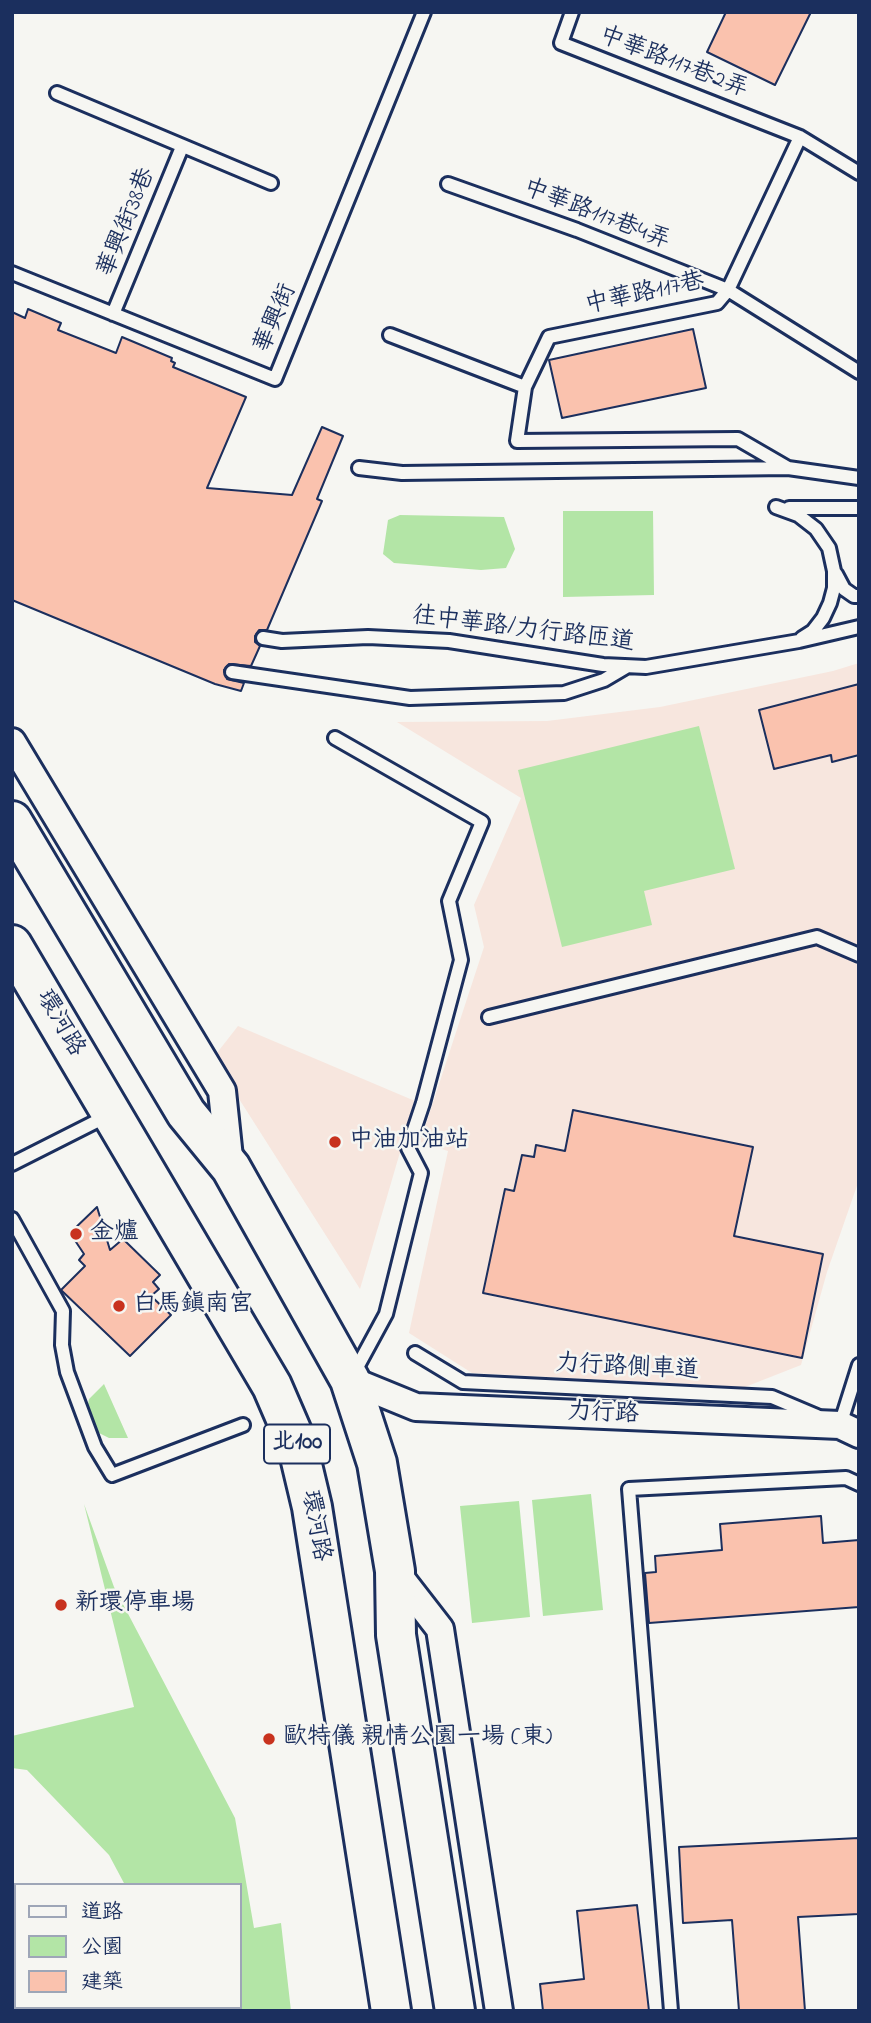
<!DOCTYPE html>
<html>
<head>
<meta charset="utf-8">
<style>
	body { margin:0 }
	#map { position:relative; width:871px; height:2023px; overflow:hidden; background:#f6f6f2; font-family:"Indie Flower","LXGW WenKai TC",sans-serif }
	canvas { display:block }
	.frame { position:absolute; inset:0; border:14px solid #1b2f5e; pointer-events:none }
	.legend { position:absolute; left:14px; top:1883px; width:228px; height:126px; box-sizing:border-box; background:#f6f6f2; border:2px solid #9ea6b7; margin:0; padding:9px 12px; list-style:none; font-size:21px; color:#1b2f5e }
	.legend li { display:flex; align-items:center; gap:14px; height:35px }
	.legend b { width:35px; border:2px solid #9ea6b7 }
</style>
</head>
<body>
<div id="map">
<canvas width="871" height="2023"></canvas>
<div class="frame"></div>
<ul class="legend">
<li><b style="height:9px;background:#f6f6f2"></b>道路</li>
<li><b style="height:19px;background:#b3e5a6"></b>公園</li>
<li><b style="height:19px;background:#fac2ae"></b>建築</li>
</ul>
</div>
<script>
const ctx = document.querySelector('canvas').getContext('2d');
ctx.lineJoin = 'round';
function fillPath(path, color) { ctx.fillStyle = color; ctx.fill(path, 'evenodd'); }
const poly = rows => new Path2D(rows.map(r => 'M' + r).join(''));
function trace(path, color, width, dash) { ctx.strokeStyle = color; ctx.lineWidth = width; ctx.lineCap = dash ? 'butt' : 'round'; ctx.setLineDash(dash || []); ctx.stroke(path); }
function label(font, color, halo, rows, align = 'center') {
  ctx.font = font + ' "Indie Flower","LXGW WenKai TC",sans-serif'; ctx.lineWidth = 5; ctx.setLineDash([]); ctx.textBaseline = 'middle'; ctx.strokeStyle = halo; ctx.fillStyle = color; for (const [text, x, y, turn = 0] of rows) {
    ctx.save(); ctx.translate(x, y); ctx.rotate((+turn || 0) * Math.PI / 180); ctx.textAlign = isNaN(turn) ? turn : align; if (halo) ctx.strokeText(text, 0, 0); ctx.fillText(text, 0, 0); ctx.restore();
  }
}
fillPath(poly([
	[859,663,859,1180,827,1272,801,1365,745,1387,472,1373,409,1333,448,1151,420,1142,484,947,474,905,521,798,397,722,547,721,660,707,833,671],
	[238,1026,415,1101,360,1289,213,1058]
]), '#f7e6de');
fillPath(poly([
	[563,511,653,511,654,595,563,597],
	[400,515,504,517,515,549,506,568,481,570,394,563,383,554,388,520],
	[699,726,735,869,644,891,652,925,562,947,518,770],
	[104,1384,128,1438,109,1438,93,1430,86,1414,89,1399],
	[591,1494,603,1610,543,1616,532,1500],
	[519,1501,530,1617,472,1623,460,1506],
	[84,1504,114,1587,235,1818,254,1928,281,1923,291,2011,12,2011,12,1949,16,1949,16,2007,240,2007,240,1885,125,1885,109,1855,27,1770,12,1768,12,1736,134,1707]
]), '#b3e5a6');
const building = poly([
	[726,12,811,12,775,85,707,52,726,12],
	[28,309,61,323,58,330,116,353,122,337,172,358,171,361,175,363,173,367,246,397,207,488,292,495,322,427,343,436,317,499,322,501,267,630,259,630,255,636,255,642,260,646,251,666,229,664,224,670,227,679,244,683,241,691,215,684,12,600,12,312,25,318,28,309],
	[693,329,706,388,562,418,549,360,693,329],
	[859,684,859,755,832,762,831,755,774,769,759,710,859,684],
	[573,1110,753,1147,734,1236,823,1254,802,1358,483,1293,505,1189,514,1191,522,1155,534,1157,536,1145,565,1151,573,1110],
	[97,1207,110,1250,123,1239,160,1275,153,1282,159,1289,151,1296,171,1315,130,1356,61,1290,85,1266,79,1260,84,1254,70,1233,97,1207],
	[821,1516,823,1543,859,1540,859,1607,649,1623,645,1573,656,1572,655,1556,722,1550,720,1524,821,1516],
	[859,1838,859,1914,798,1917,805,2011,739,2011,732,1920,683,1923,679,1847,859,1838],
	[637,1905,649,2011,543,2011,540,1984,584,1979,577,1911,637,1905]
]);
fillPath(building, '#fac2ae');
trace(building, '#1b2f5e', 2);
const service = poly([
	[572,12,561,43,800,137,859,173],
	[57,93,271,183],
	[448,184,577,230,728,290,859,372],
	[12,273,275,379,424,12],
	[113,314,182,147],
	[390,335,525,387],
	[359,468,402,473,788,468,859,478],
	[788,468,738,439,517,441,525,387,549,337,717,303,728,290,800,137],
	[776,507,798,515,816,529,829,548,834,571,834,588,830,603,823,618,813,631,802,638],
	[789,508,859,508],
	[836,574,844,589,854,596,859,596],
	[263,638,282,641,368,637,449,641,603,665,646,667,799,641,859,627],
	[232,672,410,698,564,693,604,680,626,667],
	[335,738,482,822,449,901,461,960,423,1103,408,1148,421,1173,386,1314,354,1373],
	[489,1017,817,937,859,955],
	[12,1164,109,1115],
	[12,1219,63,1311,62,1345,67,1372,95,1447,112,1475,243,1425],
	[415,1353,463,1382,772,1397,817,1416],
	[837,1424,840,1425,859,1365],
	[671,2011,629,1489,846,1478,859,1484]
]);
const minor = poly([
	[12,742,222,1091,230,1167],
	[350,1380,416,1407,840,1425,859,1434],
	[395,1571,440,1629,499,2011]
]);
const trunk = poly([
	[12,821,186,1113,231,1168,350,1380,377,1463,395,1571,396,1635,455,2011],
	[12,945,272,1386,297,1444,312,1507,391,2011]
]);
trace(service, '#1b2f5e', 18);
trace(minor, '#1b2f5e', 32);
trace(trunk, '#1b2f5e', 44);
trace(service, '#f6f6f2', 12);
trace(minor, '#f6f6f2', 26);
trace(trunk, '#f6f6f2', 38);
for (const [x, y, r, color] of [
	[335,1142,7,"#c8321e"],
	[76,1234,7,"#c8321e"],
	[119,1306,7,"#c8321e"],
	[61,1605,7,"#c8321e"],
	[269,1739,7,"#c8321e"]
]) { const dot = new Path2D(); dot.arc(x, y, r, 0, 2 * Math.PI); ctx.fillStyle = color; ctx.fill(dot); trace(dot, '#f6f6f2', 2.5); }
for (const [x, y, w] of [
	[297,1444,66]
]) { const box = new Path2D(); box.roundRect(x - w / 2, y - 19.5, w, 39, 5); ctx.fillStyle = '#f6f6f2'; ctx.fill(box); trace(box, '#1b2f5e', 2); }
label('bold 23px', '#1b2f5e', null, [
	["北100",297,1444]
]);
label('24px', '#1b2f5e', '#f6f6f2', [
	["中華路117巷2弄",673,64,21],
	["中華路117巷4弄",596,216,21],
	["華興街38巷",128,223,-68],
	["中華路117巷",645,295,-12],
	["華興街",277,319,-67],
	["往中華路/力行路匝道",523,631,7],
	["環河路",59,1024,60],
	["力行路側車道",627,1369,3],
	["力行路",603,1415,2],
	["環河路",314,1526,80]
]);
label('24px', '#1b2f5e', '#f6f6f2', [
	["中油加油站",349,1142],
	["金爐",90,1234],
	["白馬鎮南宮",133,1306],
	["新環停車場",75,1605],
	["歐特儀 親情公園一場 (東)",283,1739]
], 'left');
</script>
</body>
</html>
